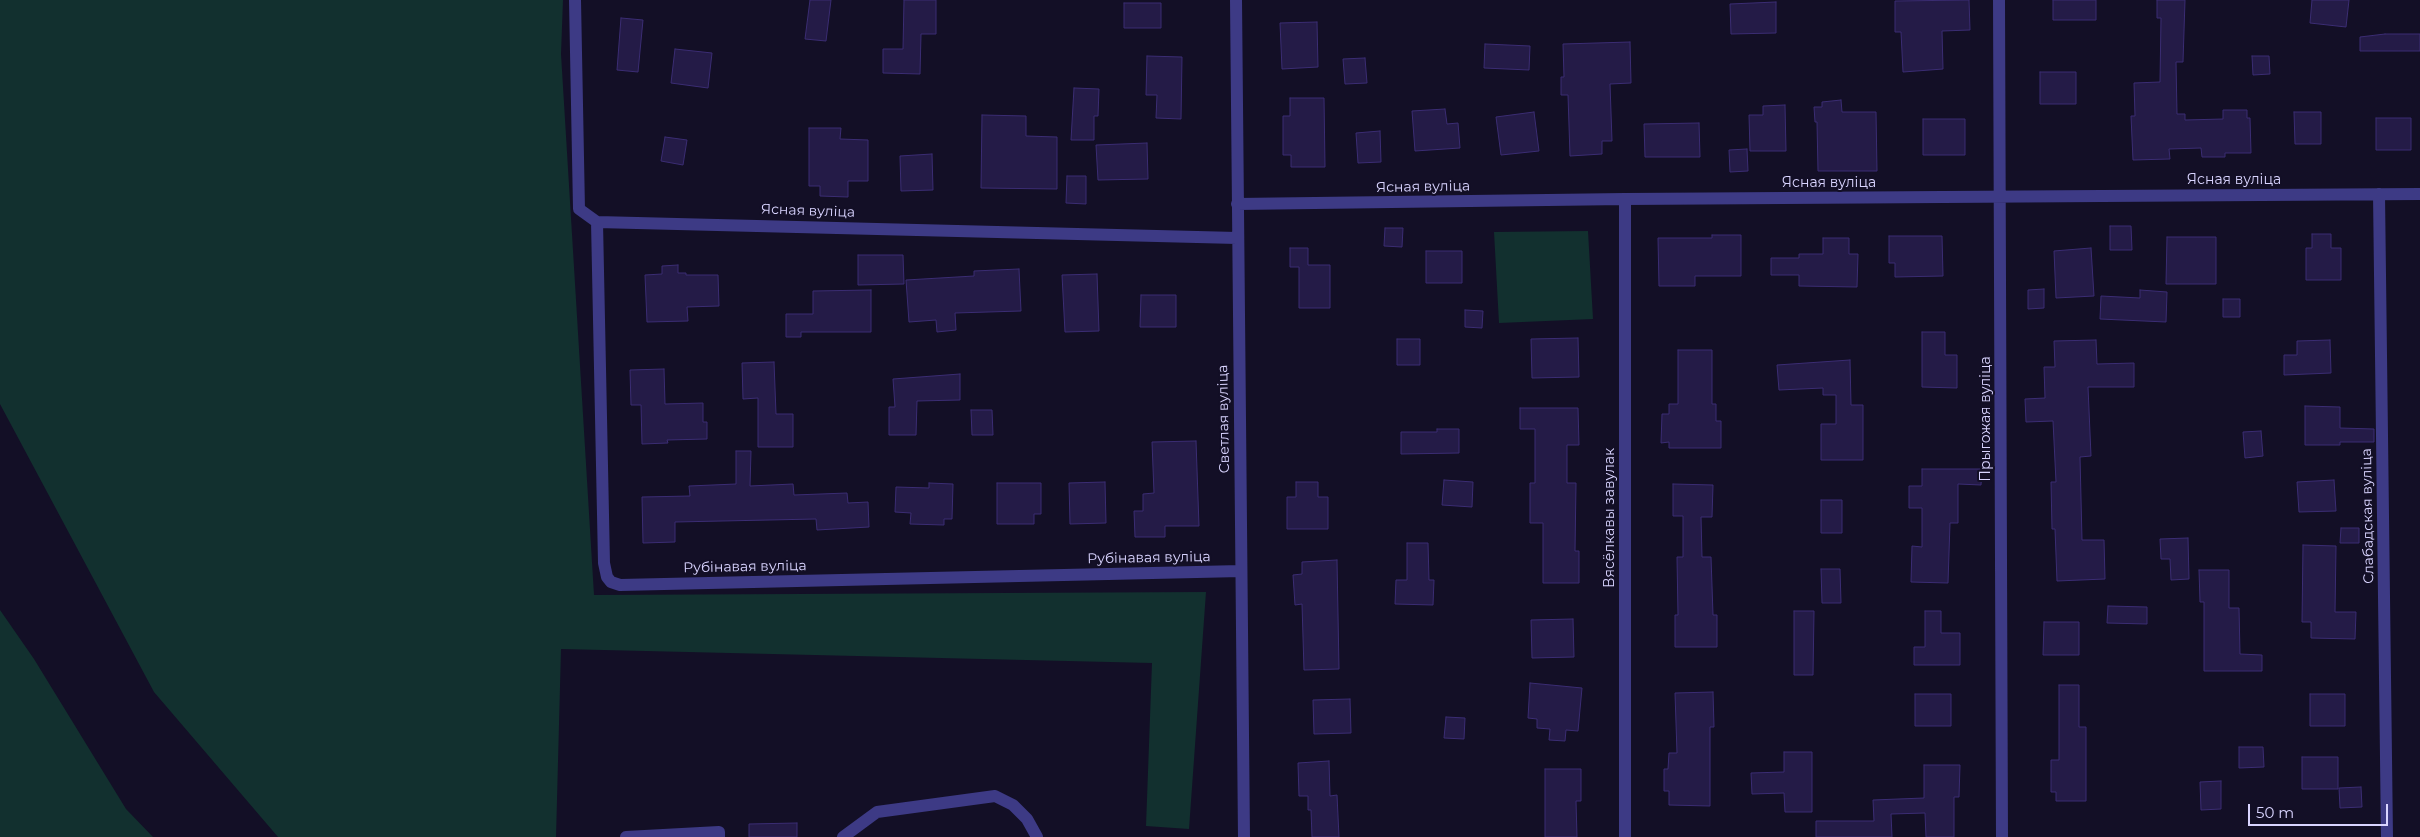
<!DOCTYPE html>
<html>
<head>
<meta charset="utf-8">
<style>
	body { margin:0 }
	#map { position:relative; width:2420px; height:837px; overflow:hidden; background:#130f26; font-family:Montserrat,sans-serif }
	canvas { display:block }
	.scale { position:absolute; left:2248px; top:804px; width:140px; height:22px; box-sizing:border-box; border:2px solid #d9d4ff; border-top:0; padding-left:6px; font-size:15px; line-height:18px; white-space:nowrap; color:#d9d4ff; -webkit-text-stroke:4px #130f26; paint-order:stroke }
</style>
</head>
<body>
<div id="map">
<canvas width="2420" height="837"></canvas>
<div class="scale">50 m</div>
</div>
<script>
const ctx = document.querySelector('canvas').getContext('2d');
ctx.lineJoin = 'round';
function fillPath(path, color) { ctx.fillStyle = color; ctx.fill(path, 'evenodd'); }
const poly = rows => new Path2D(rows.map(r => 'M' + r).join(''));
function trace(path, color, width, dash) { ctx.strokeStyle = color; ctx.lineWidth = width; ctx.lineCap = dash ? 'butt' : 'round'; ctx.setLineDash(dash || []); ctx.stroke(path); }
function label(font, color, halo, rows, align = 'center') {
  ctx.font = font + ' Montserrat,sans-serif'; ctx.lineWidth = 4; ctx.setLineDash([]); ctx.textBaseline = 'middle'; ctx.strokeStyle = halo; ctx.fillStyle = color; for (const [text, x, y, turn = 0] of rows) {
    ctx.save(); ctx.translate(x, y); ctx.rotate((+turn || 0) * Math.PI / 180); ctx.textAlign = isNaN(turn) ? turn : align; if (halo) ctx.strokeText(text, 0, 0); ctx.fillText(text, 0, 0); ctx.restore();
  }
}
fillPath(poly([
	[0,0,563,0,561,54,594,595,1206,592,1189,829,1146,826,1152,663,561,649,556,837,278,837,154,692,0,404],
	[1588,231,1593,319,1499,323,1494,232],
	[0,610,34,659,126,809,153,837,0,837]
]), '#12302f');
const building = poly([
	[810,0,831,0,826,41,805,39,810,0],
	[904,0,936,0,936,34,921,34,920,74,883,73,883,49,903,49,904,0],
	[1969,0,1970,30,1942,31,1943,69,1903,72,1901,32,1895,32,1895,1,1969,0],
	[2053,0,2096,0,2096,20,2053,20,2053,0],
	[2157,0,2185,0,2183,62,2176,62,2177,114,2185,114,2185,120,2223,119,2223,110,2247,110,2247,118,2250,118,2251,153,2225,153,2225,157,2202,157,2201,148,2169,149,2170,159,2133,160,2131,116,2135,116,2134,83,2160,82,2161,18,2157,18,2157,0],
	[2312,0,2349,0,2346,27,2310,23,2312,0],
	[1776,2,1776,33,1731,34,1730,4,1776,2],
	[1124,3,1161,3,1161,28,1124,28,1124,3],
	[621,18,643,20,638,72,617,70,621,18],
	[1317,22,1318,67,1282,69,1280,23,1317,22],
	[2385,34,2420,34,2420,51,2360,51,2360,37,2385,34],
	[1630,42,1631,83,1610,84,1612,141,1602,141,1602,154,1570,156,1568,95,1561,95,1561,77,1564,77,1563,44,1630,42],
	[1485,44,1530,46,1529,70,1484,68,1485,44],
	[675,49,712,53,708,88,671,83,675,49],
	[1147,56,1182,57,1181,119,1156,118,1157,95,1146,95,1147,56],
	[2252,56,2269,56,2270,74,2253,75,2252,56],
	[1365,58,1367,83,1345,84,1343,59,1365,58],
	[2040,72,2076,72,2076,104,2040,104,2040,72],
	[1074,88,1099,89,1098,116,1094,116,1094,140,1071,140,1074,88],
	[1290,98,1324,98,1325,167,1291,167,1291,155,1283,155,1283,116,1290,116,1290,98],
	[1841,100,1842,112,1876,112,1877,171,1818,171,1817,122,1815,122,1814,107,1822,107,1822,102,1841,100],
	[1785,105,1786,151,1750,151,1749,115,1763,115,1763,106,1785,105],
	[1445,109,1447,124,1458,123,1460,148,1415,151,1412,111,1445,109],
	[1534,112,1539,151,1501,155,1496,117,1534,112],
	[2294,112,2321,112,2321,144,2295,144,2294,112],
	[982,115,1026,116,1026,136,1057,137,1057,189,981,188,982,115],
	[2376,118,2411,118,2411,150,2376,150,2376,118],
	[1923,119,1965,119,1965,155,1923,155,1923,119],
	[1699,123,1700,157,1645,157,1644,124,1699,123],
	[809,128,841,128,840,139,868,140,868,181,848,181,848,197,820,196,820,186,809,186,809,128],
	[1380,131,1381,162,1358,163,1356,133,1380,131],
	[665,137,687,140,683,165,661,161,665,137],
	[1147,143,1148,179,1098,180,1096,145,1147,143],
	[1747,149,1748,171,1730,172,1729,150,1747,149],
	[932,154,933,190,901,191,900,156,932,154],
	[1067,176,1086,176,1086,204,1066,203,1067,176],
	[2110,226,2131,226,2132,250,2110,250,2110,226],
	[1385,228,1403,228,1402,247,1384,246,1385,228],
	[2312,234,2331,234,2331,248,2341,248,2341,280,2306,280,2306,248,2312,248,2312,234],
	[1712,235,1741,235,1741,276,1695,276,1695,286,1659,286,1658,238,1712,238,1712,235],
	[1889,236,1942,236,1943,276,1895,277,1895,263,1889,263,1889,236],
	[2167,237,2216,237,2216,284,2166,284,2167,237],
	[1823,238,1849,238,1849,254,1858,254,1857,287,1799,286,1799,275,1771,275,1771,258,1799,258,1799,254,1823,254,1823,238],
	[1290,248,1308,248,1308,265,1330,265,1330,308,1299,308,1299,267,1290,267,1290,248],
	[2091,248,2094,296,2056,298,2054,251,2091,248],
	[1426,251,1462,251,1462,283,1426,283,1426,251],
	[858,255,903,255,904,284,858,285,858,255],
	[678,265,678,273,686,273,686,275,718,275,719,306,687,307,688,321,647,322,645,275,662,274,662,266,678,265],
	[1019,269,1021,311,955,313,956,330,937,332,936,320,909,322,906,280,974,276,974,271,1019,269],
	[1097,274,1099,331,1065,332,1062,275,1097,274],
	[2044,289,2044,308,2028,309,2028,290,2044,289],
	[871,290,871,332,801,332,801,337,786,337,786,314,813,314,813,291,871,290],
	[2140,290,2167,292,2166,322,2100,319,2101,296,2140,298,2140,290],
	[1141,295,1176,295,1176,327,1140,327,1141,295],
	[2223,299,2240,299,2240,317,2223,317,2223,299],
	[1465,310,1483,311,1482,328,1465,327,1465,310],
	[1922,332,1945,332,1945,355,1957,355,1957,388,1922,387,1922,332],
	[1578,338,1579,377,1532,378,1531,339,1578,338],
	[1397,339,1420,339,1420,365,1397,365,1397,339],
	[2096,340,2097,364,2134,363,2134,387,2088,387,2091,456,2080,457,2082,540,2104,540,2105,579,2057,581,2055,529,2052,529,2051,482,2056,482,2053,421,2026,422,2025,399,2045,398,2044,367,2055,367,2054,341,2096,340],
	[2330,340,2331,373,2284,375,2284,355,2297,355,2297,341,2330,340],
	[1678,350,1712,350,1712,404,1716,404,1716,421,1721,421,1721,448,1669,448,1669,442,1661,443,1662,414,1669,414,1669,404,1678,404,1678,350],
	[1850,360,1851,405,1863,405,1863,460,1821,460,1821,424,1836,424,1836,395,1823,395,1823,388,1779,390,1777,365,1850,360],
	[774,362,776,414,793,414,793,447,758,447,758,398,743,399,742,363,774,362],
	[664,369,665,404,703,403,703,422,707,422,707,439,667,440,668,443,642,444,641,405,631,405,630,370,664,369],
	[960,374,960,400,917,401,916,435,889,435,889,407,895,407,893,379,960,374],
	[2305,406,2340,407,2340,428,2374,429,2374,442,2340,442,2340,445,2305,445,2305,406],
	[1520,408,1578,408,1579,445,1567,445,1567,483,1576,483,1575,551,1579,551,1579,583,1543,583,1543,523,1530,523,1530,483,1535,483,1535,429,1520,429,1520,408],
	[971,410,992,410,993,435,972,435,971,410],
	[1437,429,1459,429,1459,453,1401,454,1401,432,1437,432,1437,429],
	[2261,431,2263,456,2245,458,2243,432,2261,431],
	[1196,441,1199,526,1165,526,1165,537,1135,537,1134,511,1143,511,1143,494,1154,493,1152,442,1196,441],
	[736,451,751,451,750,486,793,484,794,495,847,493,848,503,868,502,869,527,817,530,816,519,675,522,675,542,643,543,642,497,690,496,689,486,736,484,736,451],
	[1922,469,1982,469,1981,485,1958,484,1958,523,1950,523,1948,583,1911,582,1912,546,1922,547,1922,508,1909,508,1909,486,1922,486,1922,469],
	[1444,480,1473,482,1472,507,1442,505,1444,480],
	[2334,480,2336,511,2299,512,2297,482,2334,480],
	[1105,482,1106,523,1070,524,1069,483,1105,482],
	[1296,482,1318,482,1318,497,1328,497,1328,529,1287,529,1287,497,1296,497,1296,482],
	[929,483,953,484,952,519,944,519,944,525,910,524,911,513,895,512,896,487,929,488,929,483],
	[997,483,1041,483,1041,514,1034,514,1034,524,997,524,997,483],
	[1673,484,1713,485,1712,517,1701,517,1702,557,1711,557,1713,615,1717,615,1717,647,1675,647,1675,615,1678,615,1677,557,1683,557,1683,516,1673,516,1673,484],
	[1821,500,1842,500,1842,533,1821,533,1821,500],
	[2341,528,2359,528,2359,543,2340,543,2341,528],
	[2188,538,2189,579,2171,580,2170,559,2161,559,2160,539,2188,538],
	[1407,543,1428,543,1429,580,1434,580,1433,605,1395,604,1396,580,1407,580,1407,543],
	[2303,545,2336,546,2335,612,2356,612,2355,639,2311,638,2311,622,2302,622,2303,545],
	[1337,560,1339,669,1304,670,1302,604,1295,605,1293,575,1302,574,1302,562,1337,560],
	[1821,569,1840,569,1841,603,1822,603,1821,569],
	[2199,570,2229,570,2229,608,2239,608,2240,654,2262,655,2262,671,2204,671,2204,602,2200,602,2199,570],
	[2108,606,2147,607,2147,624,2107,623,2108,606],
	[1794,611,1814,611,1813,675,1794,675,1794,611],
	[1925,611,1941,611,1941,633,1960,633,1960,665,1914,665,1914,647,1925,647,1925,611],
	[1573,619,1574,657,1532,658,1531,620,1573,619],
	[2044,622,2079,622,2079,655,2043,655,2044,622],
	[1530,683,1582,688,1578,731,1566,730,1565,741,1549,740,1550,729,1537,728,1537,719,1528,718,1530,683],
	[2059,685,2079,685,2079,727,2086,727,2086,801,2056,801,2056,792,2051,792,2051,760,2059,760,2059,685],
	[1713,692,1714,727,1710,727,1710,806,1669,805,1669,791,1664,791,1664,769,1668,769,1669,753,1677,753,1675,693,1713,692],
	[1915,694,1951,694,1951,726,1915,726,1915,694],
	[2310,694,2345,694,2345,726,2310,726,2310,694],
	[1350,699,1351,733,1314,734,1313,700,1350,699],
	[1446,717,1465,718,1464,739,1444,738,1446,717],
	[2239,747,2263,747,2264,767,2239,768,2239,747],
	[1784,752,1812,752,1812,812,1785,812,1784,793,1752,794,1751,773,1784,772,1784,752],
	[2302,757,2338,757,2338,789,2302,789,2302,757],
	[1329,761,1330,796,1337,795,1339,837,1312,837,1311,810,1308,810,1308,796,1299,796,1298,763,1329,761],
	[1924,765,1960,765,1959,797,1954,797,1954,837,1926,837,1925,813,1891,814,1892,837,1816,837,1816,821,1874,821,1873,800,1924,798,1924,765],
	[1545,769,1581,769,1581,801,1576,801,1577,837,1545,837,1545,769],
	[2221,781,2221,809,2201,810,2200,782,2221,781],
	[2361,787,2362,807,2340,808,2339,788,2361,787],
	[797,823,797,837,749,837,749,824,797,823]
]);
fillPath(building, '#241b47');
trace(building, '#3b2d73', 1);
trace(poly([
	[575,0,579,209,597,222,1237,238],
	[1236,0,1244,837],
	[1999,0,2002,837],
	[2379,194,2387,837],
	[1625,199,1625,837],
	[1237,204,1625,199,2420,194],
	[597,222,604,563,607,577,611,582,620,585,1241,571],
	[626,837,719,832,719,837],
	[843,837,877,812,995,796,1013,805,1027,819,1037,837]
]), '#3d3a85', 12);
label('14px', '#d9d4ff', '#130f26', [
	["Ясная вуліца",2234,180],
	["Ясная вуліца",1829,183],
	["Ясная вуліца",1423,187,-1],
	["Ясная вуліца",808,211,2],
	["Светлая вуліца",1224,419,-91],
	["Прыгожая вуліца",1986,419,-90],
	["Слабадская вуліца",2368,516,-91],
	["Вясёлкавы завулак",1610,518,-90],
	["Рубінавая вуліца",1149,558,-1],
	["Рубінавая вуліца",745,567,-1]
]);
</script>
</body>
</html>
